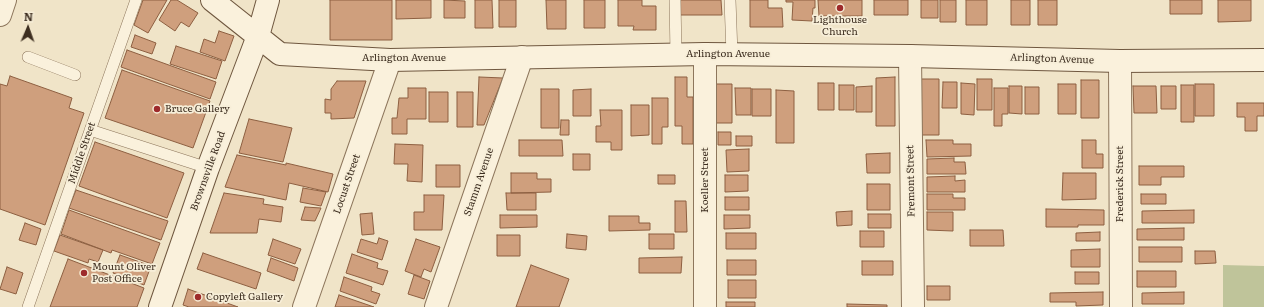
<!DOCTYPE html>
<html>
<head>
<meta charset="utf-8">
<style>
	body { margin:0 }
	#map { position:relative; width:1264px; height:307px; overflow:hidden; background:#f0e4c8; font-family:Literata,serif }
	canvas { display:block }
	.north { position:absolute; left:8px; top:8px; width:40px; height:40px; -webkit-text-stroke:3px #f7eed8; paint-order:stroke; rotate:2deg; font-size:11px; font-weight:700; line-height:16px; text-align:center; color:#3d2e20 }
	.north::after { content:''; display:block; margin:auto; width:14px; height:18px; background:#3d2e20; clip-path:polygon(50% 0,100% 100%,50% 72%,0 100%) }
</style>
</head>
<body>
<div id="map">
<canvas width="1264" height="307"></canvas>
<div class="north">N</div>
</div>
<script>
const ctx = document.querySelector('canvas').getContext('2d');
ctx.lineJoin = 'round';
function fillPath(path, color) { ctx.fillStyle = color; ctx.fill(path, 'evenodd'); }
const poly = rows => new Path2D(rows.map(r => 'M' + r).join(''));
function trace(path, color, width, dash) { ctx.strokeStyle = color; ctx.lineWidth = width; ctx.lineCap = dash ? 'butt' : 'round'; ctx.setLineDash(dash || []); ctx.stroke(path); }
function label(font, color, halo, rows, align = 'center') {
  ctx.font = font + ' Literata,serif'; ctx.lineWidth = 3.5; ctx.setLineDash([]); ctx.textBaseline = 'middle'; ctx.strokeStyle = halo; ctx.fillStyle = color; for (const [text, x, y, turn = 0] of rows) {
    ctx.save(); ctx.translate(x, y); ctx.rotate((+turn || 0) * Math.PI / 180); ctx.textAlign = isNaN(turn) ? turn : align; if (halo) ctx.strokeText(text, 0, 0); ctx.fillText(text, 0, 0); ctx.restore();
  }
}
fillPath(poly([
	[1223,265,1264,266,1264,307,1223,307]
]), '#bfc49a');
const building = poly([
	[143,0,167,0,148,33,134,25,143,0],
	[171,0,177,0,198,13,189,27,181,22,175,31,159,20,171,0],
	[330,0,392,0,392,40,330,40,330,0],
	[396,0,431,0,431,18,396,19,396,0],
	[444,0,465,1,465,18,444,18,444,0],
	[475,0,492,0,493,28,475,28,475,0],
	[499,0,516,0,516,27,499,27,499,0],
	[546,0,566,0,566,29,547,29,546,0],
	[584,0,605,0,605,28,584,28,584,0],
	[618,0,642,0,642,6,656,6,656,30,633,30,634,26,618,26,618,0],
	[678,0,721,0,722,15,678,15,678,0],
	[750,0,768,0,768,8,782,8,783,27,750,27,750,0],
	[786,0,815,0,815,8,813,8,812,21,792,20,793,2,786,2,786,0],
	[818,0,862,0,862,16,819,16,818,0],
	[874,0,908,0,908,15,874,15,874,0],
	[921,0,938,0,938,18,921,18,921,0],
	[940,0,956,0,956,22,940,22,940,0],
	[966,0,987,0,987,25,966,25,966,0],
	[1011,0,1030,0,1030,25,1011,25,1011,0],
	[1038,0,1057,0,1057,25,1038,25,1038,0],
	[1170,0,1202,0,1202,14,1170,14,1170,0],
	[1218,0,1251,0,1251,21,1218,22,1218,0],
	[219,31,234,36,225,61,200,52,204,39,215,43,219,31],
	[135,35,156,43,152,54,131,47,135,35],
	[176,46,222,61,216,79,170,64,176,46],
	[127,50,216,82,210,99,121,67,127,50],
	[122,70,210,101,193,148,105,118,122,70],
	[10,76,72,98,69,108,84,113,45,225,0,209,0,84,7,86,10,76],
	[479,77,503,78,484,125,477,125,479,77],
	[675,77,687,77,687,97,693,97,693,144,682,144,682,126,675,126,675,77],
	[895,77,895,126,876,126,876,78,895,77],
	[919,79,939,79,939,135,919,135,919,79],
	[977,79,992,79,992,110,977,110,977,79],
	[1081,80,1099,80,1099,118,1081,118,1081,80],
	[337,81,366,81,354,118,331,119,331,113,325,113,325,99,331,100,331,89,337,81],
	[943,82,957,82,957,108,942,108,943,82],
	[818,83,834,83,834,110,818,110,818,83],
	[961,83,975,84,974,115,961,114,961,83],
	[714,84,732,84,732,123,715,123,714,84],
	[1058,84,1076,84,1076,114,1058,114,1058,84],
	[1195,84,1214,84,1214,116,1195,116,1195,84],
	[839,85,854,85,854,110,839,110,839,85],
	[1181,85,1194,85,1194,122,1181,122,1181,85],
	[872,86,872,112,856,112,856,87,872,86],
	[1009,86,1022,86,1022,114,1009,113,1009,86],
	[1133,86,1156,86,1157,113,1134,113,1133,86],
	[1161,86,1176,86,1176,109,1161,109,1161,86],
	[1025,87,1039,87,1039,114,1025,114,1025,87],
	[408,88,426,88,426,119,407,119,407,134,392,134,392,118,397,118,399,98,408,98,408,88],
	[735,88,751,88,751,115,736,115,735,88],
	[994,88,1008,88,1008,114,1002,114,1002,126,994,126,994,88],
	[541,89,559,89,559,128,541,128,541,89],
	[591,89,591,116,573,116,573,90,591,89],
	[752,89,771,89,771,116,752,116,752,89],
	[776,90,794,91,794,143,776,143,776,90],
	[429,92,448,92,448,122,429,122,429,92],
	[457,92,473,92,473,127,457,127,457,92],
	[652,98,668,98,668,127,662,127,662,144,652,144,652,98],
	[1237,103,1264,103,1264,116,1257,116,1257,131,1245,131,1245,117,1237,117,1237,103],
	[631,105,649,105,649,135,631,136,631,105],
	[600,110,622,110,622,150,611,150,611,142,596,142,596,126,601,126,600,110],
	[249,119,292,128,283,162,239,153,249,119],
	[561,120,569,120,569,135,560,135,561,120],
	[718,132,731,132,731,145,718,145,718,132],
	[736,136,752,136,752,146,736,146,736,136],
	[519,140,562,140,563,156,519,156,519,140],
	[926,140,953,140,953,144,971,144,971,156,927,157,926,140],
	[1082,140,1096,140,1096,154,1103,154,1103,168,1082,168,1082,140],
	[95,142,184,173,167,218,79,186,95,142],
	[395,144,423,145,422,182,407,181,408,164,394,164,395,144],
	[749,149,749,171,727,172,726,150,749,149],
	[890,153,890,173,867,173,866,154,890,153],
	[573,154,590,154,590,170,573,170,573,154],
	[237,155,286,165,286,163,333,174,328,192,289,183,286,200,225,187,237,155],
	[954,158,954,162,965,162,966,174,927,174,927,159,954,158],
	[436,165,460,165,460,187,436,187,436,165],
	[1139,166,1184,166,1184,177,1161,177,1161,185,1139,185,1139,166],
	[511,173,537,173,537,179,551,179,551,192,511,193,511,173],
	[1063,173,1096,173,1096,199,1062,200,1063,173],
	[658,175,675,175,675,184,658,184,658,175],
	[725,175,748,175,748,191,725,192,725,175],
	[955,176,955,181,965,180,965,192,927,192,927,177,955,176],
	[867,184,890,184,890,210,867,210,867,184],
	[303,188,326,192,321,206,300,202,303,188],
	[76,190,168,221,161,240,69,208,76,190],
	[224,193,264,199,263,204,283,207,281,222,259,219,257,233,210,233,224,193],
	[506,193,536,193,536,210,507,210,506,193],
	[927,194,953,194,953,198,965,198,965,210,927,210,927,194],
	[1141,194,1166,194,1166,204,1141,204,1141,194],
	[424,195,444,195,442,230,414,230,414,212,424,212,424,195],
	[725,197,749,197,749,210,725,210,725,197],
	[675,201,686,201,687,232,675,232,675,201],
	[305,207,321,208,315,221,301,220,305,207],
	[1046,209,1104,210,1104,225,1078,225,1078,227,1046,227,1046,209],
	[69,210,160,243,152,264,112,250,111,253,61,234,69,210],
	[1194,210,1194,223,1142,223,1142,211,1194,210],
	[852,211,852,225,837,226,836,212,852,211],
	[927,212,953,212,953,231,927,230,927,212],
	[372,213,374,234,362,235,360,214,372,213],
	[868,214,891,214,891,228,868,228,868,214],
	[500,215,537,215,537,227,500,228,500,215],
	[724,215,750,215,750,228,724,229,724,215],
	[609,216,639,216,639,223,650,223,650,230,609,231,609,216],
	[25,223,41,229,36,245,19,240,25,223],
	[1184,228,1184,240,1137,240,1137,229,1184,228],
	[970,230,1003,230,1004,246,970,246,970,230],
	[860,231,884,231,884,247,860,247,860,231],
	[1100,232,1100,241,1076,241,1076,233,1100,232],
	[726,233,756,233,756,249,726,249,726,233],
	[567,234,587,236,586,250,566,248,567,234],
	[649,234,674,234,674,249,649,249,649,234],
	[60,235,103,250,98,262,89,259,88,263,54,251,60,235],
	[497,235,520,235,520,256,497,256,497,235],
	[379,238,388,241,382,260,357,252,361,239,377,244,379,238],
	[273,239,301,249,295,264,268,255,273,239],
	[416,239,440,247,431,272,424,269,421,277,405,271,416,239],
	[1139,247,1182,247,1182,262,1139,262,1139,247],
	[1100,249,1100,267,1071,267,1071,250,1100,249],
	[1195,251,1215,251,1216,263,1195,264,1195,251],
	[203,253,261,273,256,289,197,269,203,253],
	[352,254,378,263,377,268,388,271,383,285,346,273,352,254],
	[120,255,151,266,144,285,113,273,120,255],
	[682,257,681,273,639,273,639,258,682,257],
	[271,258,298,268,294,281,267,271,271,258],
	[68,259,144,288,137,307,50,307,68,259],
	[727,260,756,260,756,275,727,275,727,260],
	[862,261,893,261,893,275,862,275,862,261],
	[531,265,569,279,559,307,516,307,531,265],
	[7,267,23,273,16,294,0,289,7,267],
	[1137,271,1176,271,1176,287,1137,287,1137,271],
	[1075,272,1099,272,1099,284,1075,284,1075,272],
	[414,275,430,281,424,299,408,294,414,275],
	[344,277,372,287,371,291,380,294,376,304,340,291,344,277],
	[728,280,756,280,756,298,728,298,728,280],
	[927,286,950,286,950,300,927,300,927,286],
	[188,289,238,307,189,307,183,305,188,289],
	[1103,292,1103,305,1076,306,1076,302,1050,302,1050,293,1103,292],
	[1184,292,1184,304,1142,304,1142,293,1184,292],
	[339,295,374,307,335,307,339,295],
	[726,302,755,302,755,307,726,307,726,302],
	[847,304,887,305,887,307,847,307,847,304]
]);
fillPath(building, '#cf9f7d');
trace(building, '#8d5f41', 1);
const lane = poly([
	[675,0,676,54],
	[730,0,732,54],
	[28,57,75,75],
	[90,130,208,168],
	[28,307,136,0]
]);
const street = poly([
	[0,15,5,0],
	[910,56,913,307],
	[1120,61,1121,307],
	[304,307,390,60],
	[436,307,522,57],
	[705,307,705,54]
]);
const secondary = poly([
	[212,0,280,54,390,60,705,54,910,56,1120,61,1264,60],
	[160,307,208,168,258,36,268,0]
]);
trace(lane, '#8d765c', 12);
trace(street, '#8d765c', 24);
trace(secondary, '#6f573f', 24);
trace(lane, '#faf1dc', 11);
trace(street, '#faf1dc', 22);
trace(secondary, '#faf1dc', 22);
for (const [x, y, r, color] of [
	[840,8,4,"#9e2a2b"],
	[157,109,4,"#9e2a2b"],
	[84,273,4,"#9e2a2b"],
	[198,297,4,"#9e2a2b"]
]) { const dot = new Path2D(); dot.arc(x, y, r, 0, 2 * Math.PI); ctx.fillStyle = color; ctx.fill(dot); trace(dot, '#f7eed8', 1.5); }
label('10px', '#3d2e20', '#f7eed8', [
	["Lighthouse",840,20,"center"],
	["Church",840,32,"center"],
	["Bruce Gallery",165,109],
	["Mount Oliver",92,267],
	["Post Office",92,279],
	["Copyleft Gallery",206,297]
], 'left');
label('10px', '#3d2e20', '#f7eed8', [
	["Arlington Avenue",728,54],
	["Arlington Avenue",404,58],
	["Arlington Avenue",1052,59,2],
	["Middle Street",82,153,-71],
	["Brownsville Road",208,171,-70],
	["Koeller Street",705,180,-90],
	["Fremont Street",911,181,-91],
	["Stamm Avenue",479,182,-71],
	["Locust Street",347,184,-71],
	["Frederick Street",1120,184,-90]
]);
</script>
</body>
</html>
